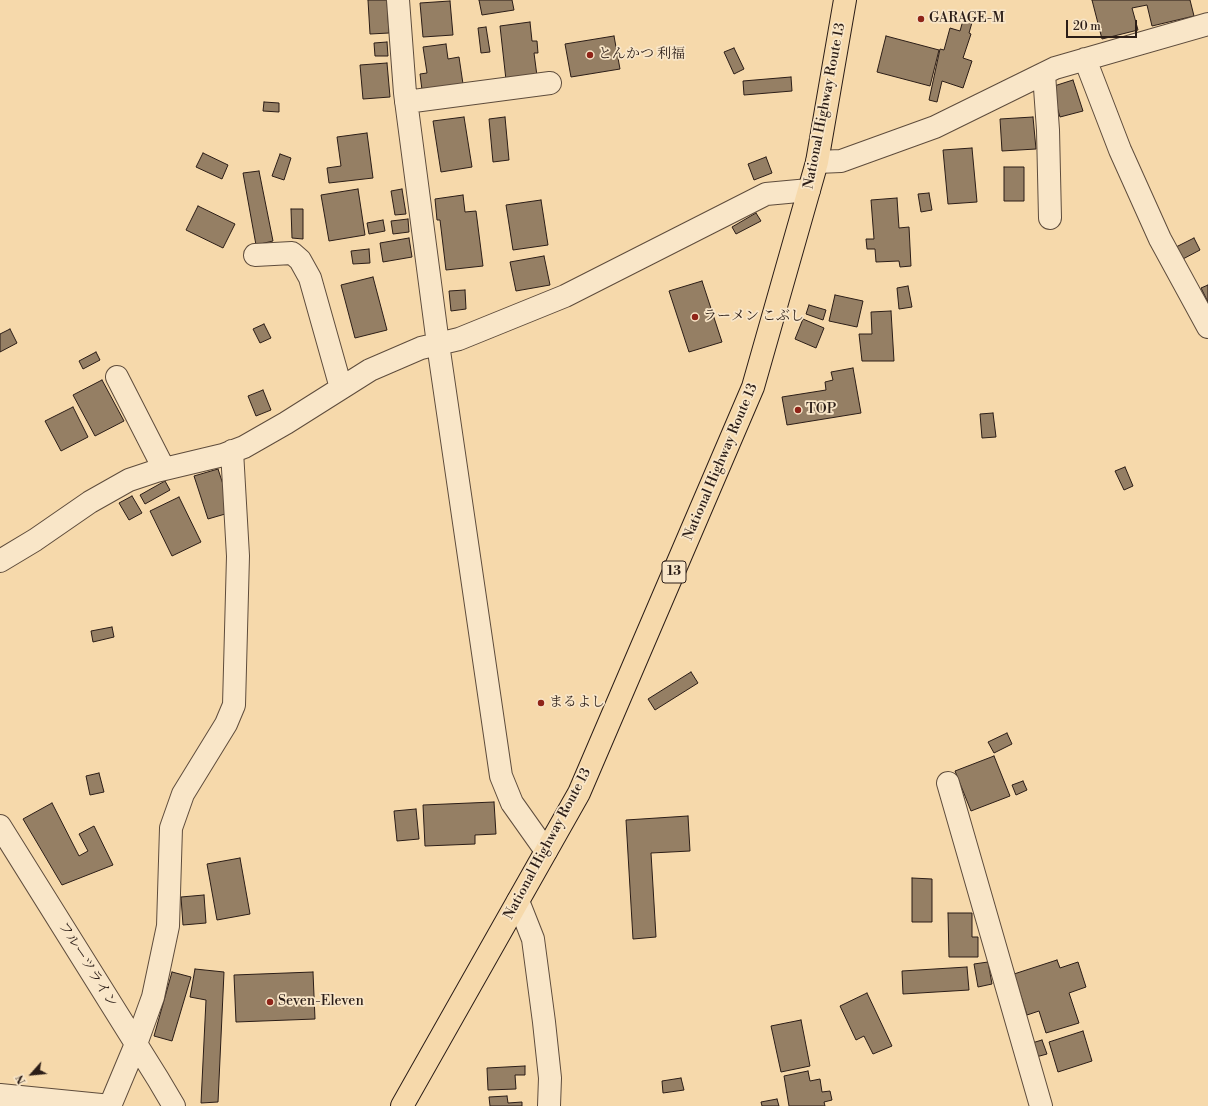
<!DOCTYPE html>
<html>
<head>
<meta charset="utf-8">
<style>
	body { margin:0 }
	#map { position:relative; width:1208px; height:1106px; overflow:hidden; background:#f6d9ab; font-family:"Libre Bodoni",serif }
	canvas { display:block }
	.north { position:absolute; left:12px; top:1054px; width:40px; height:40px; -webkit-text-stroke:3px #f9e6c8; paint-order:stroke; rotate:243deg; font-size:11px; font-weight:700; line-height:16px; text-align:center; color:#2b1d17 }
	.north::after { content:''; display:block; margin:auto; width:14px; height:18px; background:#2b1d17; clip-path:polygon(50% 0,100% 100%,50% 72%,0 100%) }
	.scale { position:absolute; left:1066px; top:20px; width:71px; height:18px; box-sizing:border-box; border:2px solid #2b1d17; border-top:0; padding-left:5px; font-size:12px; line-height:14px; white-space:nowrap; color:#2b1d17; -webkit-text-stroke:3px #f9e6c8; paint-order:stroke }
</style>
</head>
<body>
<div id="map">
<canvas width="1208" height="1106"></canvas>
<div class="north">N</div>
<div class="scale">20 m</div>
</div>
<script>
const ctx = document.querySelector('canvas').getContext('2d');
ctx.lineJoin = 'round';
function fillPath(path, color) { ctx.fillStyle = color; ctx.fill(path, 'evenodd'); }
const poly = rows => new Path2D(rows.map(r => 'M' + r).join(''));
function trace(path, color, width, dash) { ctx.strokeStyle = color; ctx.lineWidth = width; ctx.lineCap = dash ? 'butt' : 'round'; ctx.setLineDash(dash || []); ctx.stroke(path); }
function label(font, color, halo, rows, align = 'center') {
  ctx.font = font + ' "Libre Bodoni","Noto Serif JP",serif'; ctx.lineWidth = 3.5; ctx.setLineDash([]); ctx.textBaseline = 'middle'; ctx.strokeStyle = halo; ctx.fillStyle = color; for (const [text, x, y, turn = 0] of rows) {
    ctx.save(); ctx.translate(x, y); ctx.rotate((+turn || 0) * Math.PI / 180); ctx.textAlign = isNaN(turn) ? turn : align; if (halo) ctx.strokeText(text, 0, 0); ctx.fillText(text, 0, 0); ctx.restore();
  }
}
const building = poly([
	[368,0,387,0,389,33,370,34,368,0],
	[479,0,512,0,514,10,482,15,479,0],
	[1092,0,1190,0,1194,16,1152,26,1147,5,1132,8,1138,30,1102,39,1092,0],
	[450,1,453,35,423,37,420,3,450,1],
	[964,17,973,19,969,33,971,34,963,58,972,61,963,88,942,81,937,102,929,100,940,49,944,50,950,28,960,31,964,17],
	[530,22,532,41,537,41,538,53,534,53,537,76,506,80,500,26,530,22],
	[486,27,490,52,481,53,478,28,486,27],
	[614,36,620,69,571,77,565,44,614,36],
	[886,36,939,50,930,86,877,72,886,36],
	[387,42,388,56,375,56,374,43,387,42],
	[446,44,448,59,459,57,463,84,422,90,420,74,427,73,423,47,446,44],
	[734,48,744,69,734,74,724,52,734,48],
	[387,63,390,97,363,99,360,65,387,63],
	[791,77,792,91,744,95,743,81,791,77],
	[1073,80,1083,111,1060,117,1051,87,1073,80],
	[264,102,279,103,279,112,263,111,264,102],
	[464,117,472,167,441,172,433,121,464,117],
	[505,117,509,160,493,162,489,119,505,117],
	[1033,117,1036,149,1002,151,1000,119,1033,117],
	[367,133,373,178,329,183,327,168,341,166,337,137,367,133],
	[972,148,977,202,948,204,943,150,972,148],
	[203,153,228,165,222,179,196,167,203,153],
	[280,154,291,158,284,180,272,176,280,154],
	[766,157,772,173,754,180,748,164,766,157],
	[1004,167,1024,167,1024,201,1004,201,1004,167],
	[259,171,273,241,256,245,243,173,259,171],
	[358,189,365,235,329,241,321,195,358,189],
	[402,189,406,214,395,215,391,191,402,189],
	[929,193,932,210,921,212,918,194,929,193],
	[463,195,465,212,476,211,483,266,446,270,440,220,437,220,435,199,463,195],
	[897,198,899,228,909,227,911,266,900,267,899,261,876,262,875,249,867,249,866,239,874,239,871,200,897,198],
	[541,200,548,245,513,250,506,205,541,200],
	[198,206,235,224,223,248,186,230,198,206],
	[291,209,303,209,303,239,292,238,291,209],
	[756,213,761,221,736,234,732,227,756,213],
	[408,219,409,232,393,234,391,221,408,219],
	[383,220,385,231,369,234,367,223,383,220],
	[409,238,412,257,383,262,380,243,409,238],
	[1194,238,1200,250,1181,260,1174,248,1194,238],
	[369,249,370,263,353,264,351,251,369,249],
	[544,256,550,285,516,291,510,262,544,256],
	[373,277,387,330,355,338,341,285,373,277],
	[702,281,722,342,689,352,669,291,702,281],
	[1208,285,1208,302,1201,288,1208,285],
	[908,286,912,307,899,309,897,288,908,286],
	[465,290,466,309,451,311,449,291,465,290],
	[835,295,863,301,857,327,829,321,835,295],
	[809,305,826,310,823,320,806,314,809,305],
	[891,311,894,361,862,361,859,334,872,334,871,312,891,311],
	[803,319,824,328,816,348,795,339,803,319],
	[264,324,271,338,260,343,253,329,264,324],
	[10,329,17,343,0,352,0,334,10,329],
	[96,352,100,360,83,369,79,361,96,352],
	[853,368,861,413,787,425,782,397,826,390,825,382,833,380,831,372,853,368],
	[102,380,124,421,95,436,73,395,102,380],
	[263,390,271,410,256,416,248,396,263,390],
	[73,407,88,437,61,451,45,421,73,407],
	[993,413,996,437,982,438,980,414,993,413],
	[1125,467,1133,486,1124,490,1115,471,1125,467],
	[218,469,232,512,208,519,194,476,218,469],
	[165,481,170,490,145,504,140,495,165,481],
	[132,496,142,513,129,520,119,503,132,496],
	[179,497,201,542,172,556,150,511,179,497],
	[112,627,114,637,93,642,91,631,112,627],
	[691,672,698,683,655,710,648,699,691,672],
	[1007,733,1012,744,994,753,988,742,1007,733],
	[994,756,1010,796,971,811,955,771,994,756],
	[99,773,104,792,90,795,86,776,99,773],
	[1023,781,1027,790,1016,795,1012,785,1023,781],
	[494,802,496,834,475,835,475,844,425,846,423,805,494,802],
	[52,803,79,856,88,851,79,834,94,826,113,865,62,885,23,819,52,803],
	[416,809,419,839,397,841,394,811,416,809],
	[688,816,690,851,651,853,656,937,633,939,626,820,688,816],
	[240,858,250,914,217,920,207,864,240,858],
	[912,878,932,879,932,922,912,922,912,878],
	[204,895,206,923,183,925,181,897,204,895],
	[948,913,972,913,972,937,978,937,978,957,949,957,948,913],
	[1057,960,1060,968,1078,962,1086,987,1069,993,1079,1023,1046,1033,1039,1011,1027,1015,1014,974,1057,960],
	[988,962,992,984,978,987,974,964,988,962],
	[967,967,969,990,903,994,902,971,967,967],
	[195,969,224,972,218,1102,201,1103,206,1000,190,997,195,969],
	[172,972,191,977,172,1041,154,1036,172,972],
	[313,972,315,1019,236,1022,234,975,313,972],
	[867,993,892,1046,873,1054,864,1036,856,1040,840,1006,867,993],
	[801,1020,810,1066,781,1072,771,1026,801,1020],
	[1083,1031,1092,1061,1058,1072,1049,1042,1083,1031],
	[1042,1040,1047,1054,1036,1057,1032,1043,1042,1040],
	[525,1066,525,1075,515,1075,516,1089,488,1090,487,1068,525,1066],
	[808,1071,810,1081,820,1079,822,1092,830,1091,832,1100,824,1102,825,1106,789,1106,784,1076,808,1071],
	[681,1078,684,1090,663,1093,662,1081,681,1078],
	[507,1096,508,1103,522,1102,522,1106,490,1106,489,1097,507,1096],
	[777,1099,779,1106,762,1106,761,1102,777,1099]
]);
fillPath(building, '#957f64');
trace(building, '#2b1d17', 1);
const minor = poly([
	[398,0,405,93,438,344,501,776,512,803,546,851],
	[1085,59,1120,150,1160,239,1208,327],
	[1044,74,1048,130,1050,218],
	[406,102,550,83],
	[817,162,841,161,935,127,1055,68,1208,24],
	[255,255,292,253,300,260,310,278,341,388],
	[117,377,164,469],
	[0,561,35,540,90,502,129,480,156,471,223,455,244,447,286,423,370,370,421,348,459,339,565,296,766,194,809,190],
	[948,783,1041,1106],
	[0,826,158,1079,174,1106],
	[518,901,533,939,544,1022,550,1078,549,1106],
	[0,1095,111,1106],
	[110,1106,136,1044,153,997,168,926,171,828,183,794,226,724,234,705,238,556,232,451]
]);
const highway = poly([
	[402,1106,579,793,753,387,817,162,845,0]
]);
trace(minor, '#5e4c3c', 24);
trace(highway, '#2b1d17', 24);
trace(minor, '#f9e6c8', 22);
trace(highway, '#f6d9ab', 22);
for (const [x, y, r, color] of [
	[921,19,4,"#8f2418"],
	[590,55,4,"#8f2418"],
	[695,317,4,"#8f2418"],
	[798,410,4,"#8f2418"],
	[541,703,4,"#8f2418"],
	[270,1002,4,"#8f2418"]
]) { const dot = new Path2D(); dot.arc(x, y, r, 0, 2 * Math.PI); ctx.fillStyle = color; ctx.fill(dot); trace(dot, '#f9e6c8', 1.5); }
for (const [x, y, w] of [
	[674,572,24]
]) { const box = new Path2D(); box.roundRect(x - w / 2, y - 11, w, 22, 3); ctx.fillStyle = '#f9e6c8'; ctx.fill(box); trace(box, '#2b1d17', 1); }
label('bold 13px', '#2b1d17', null, [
	["13",674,572]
]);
label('14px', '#2b1d17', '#f9e6c8', [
	["GARAGE-M",929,19],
	["とんかつ 利福",598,55],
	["ラーメン こぶし",703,317],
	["TOP",806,410],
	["まるよし",549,703],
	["Seven-Eleven",278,1002]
], 'left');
label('14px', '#2b1d17', '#f9e6c8', [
	["National Highway Route 13",825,106,-79],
	["National Highway Route 13",721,462,-67],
	["National Highway Route 13",548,844,-62],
	["フルーツライン",87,965,58]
]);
</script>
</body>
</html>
